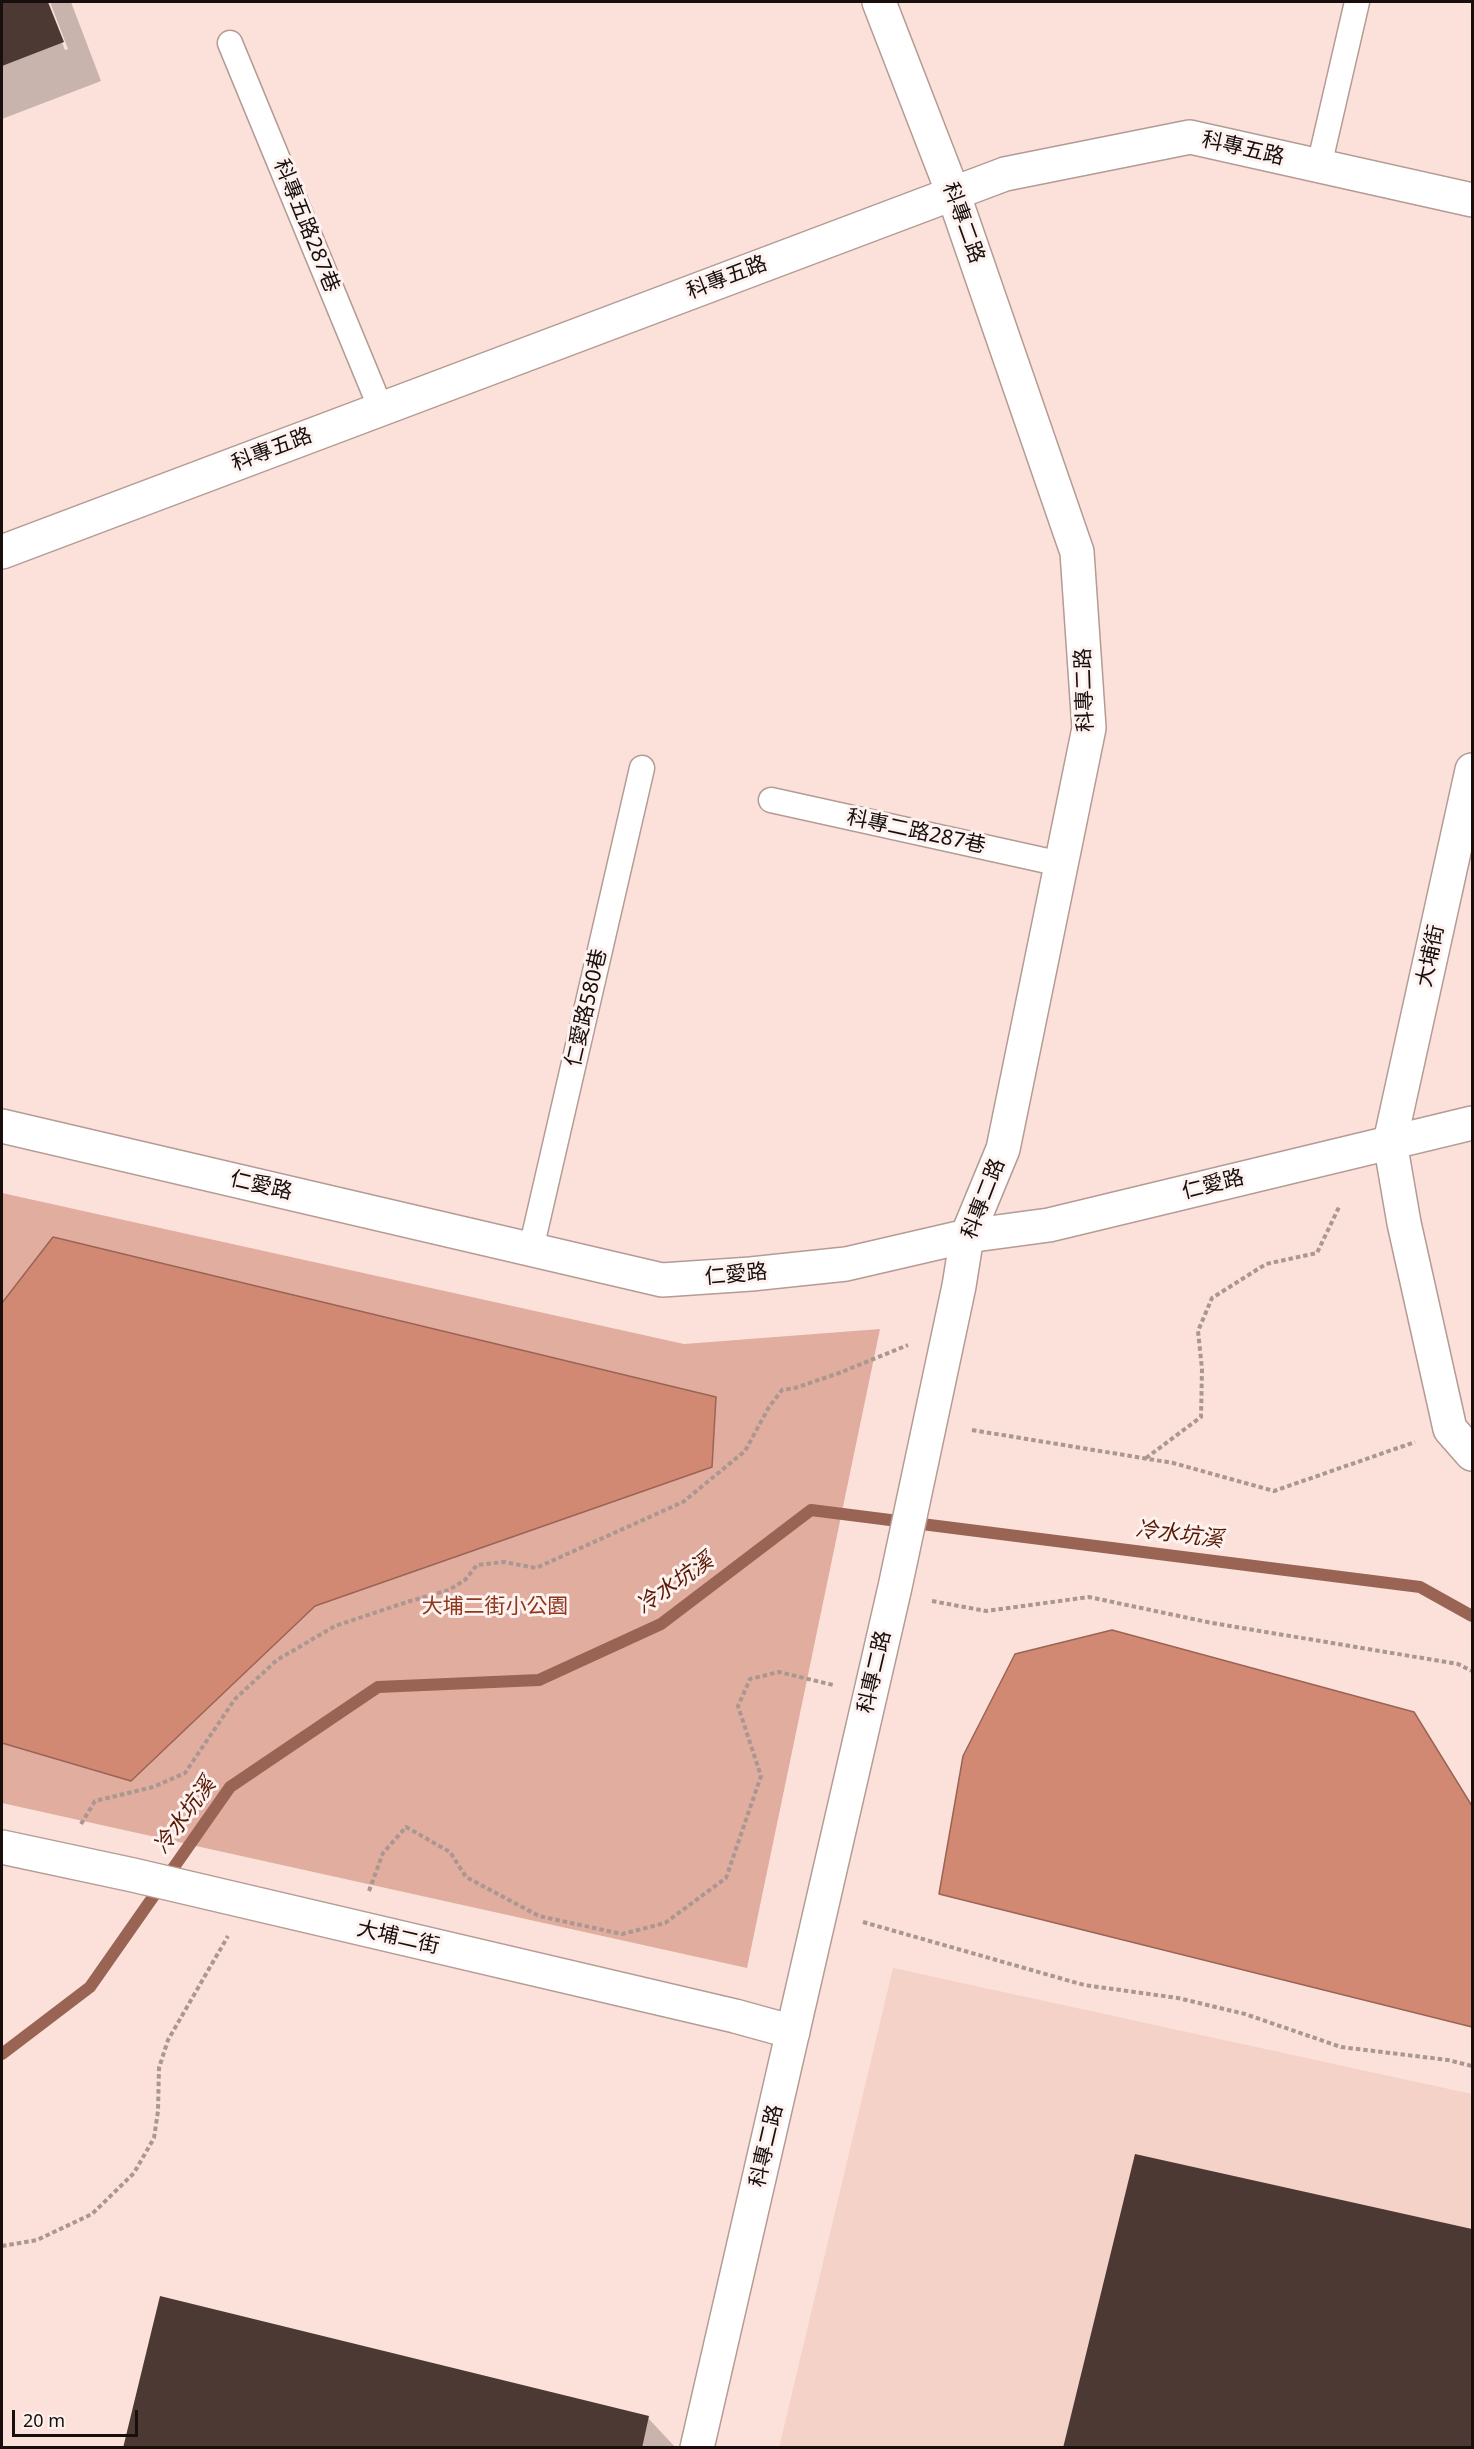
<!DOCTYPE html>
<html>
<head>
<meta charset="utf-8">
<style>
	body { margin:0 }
	#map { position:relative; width:1474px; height:2449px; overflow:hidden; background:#fbe1d9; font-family:"Noto Sans",sans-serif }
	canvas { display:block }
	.frame { position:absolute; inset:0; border:3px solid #180f0d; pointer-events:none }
	.scale { position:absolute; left:12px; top:2410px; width:126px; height:27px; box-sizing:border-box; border:3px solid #180f0d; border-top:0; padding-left:8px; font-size:18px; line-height:21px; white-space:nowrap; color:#180f0d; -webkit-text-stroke:4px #fdf2ef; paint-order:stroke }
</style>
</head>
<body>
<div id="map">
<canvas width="1474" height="2449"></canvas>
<div class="frame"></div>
<div class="scale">20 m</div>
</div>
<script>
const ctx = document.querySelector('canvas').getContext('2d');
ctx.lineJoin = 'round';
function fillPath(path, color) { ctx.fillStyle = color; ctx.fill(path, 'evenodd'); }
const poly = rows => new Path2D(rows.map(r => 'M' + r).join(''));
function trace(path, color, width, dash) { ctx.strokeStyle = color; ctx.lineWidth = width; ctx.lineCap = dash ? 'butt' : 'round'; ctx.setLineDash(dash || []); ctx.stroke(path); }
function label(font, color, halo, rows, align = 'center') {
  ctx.font = font + ' "Noto Sans","Noto Sans TC",sans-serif'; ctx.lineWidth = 6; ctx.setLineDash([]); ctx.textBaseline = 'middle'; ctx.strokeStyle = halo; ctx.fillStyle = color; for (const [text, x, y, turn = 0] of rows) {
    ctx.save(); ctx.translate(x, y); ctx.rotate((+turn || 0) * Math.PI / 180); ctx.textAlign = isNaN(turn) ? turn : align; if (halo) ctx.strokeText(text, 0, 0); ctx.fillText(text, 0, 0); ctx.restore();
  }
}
fillPath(poly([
	[893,1968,1472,2094,1472,2447,779,2448]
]), '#f4d2c8');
fillPath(poly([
	[2,1193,684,1344,880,1329,747,1968,2,1803]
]), '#e0ad9e');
const water = poly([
	[53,1237,716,1397,712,1467,315,1606,131,1781,2,1743,2,1303,53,1237],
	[1112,1630,1414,1712,1472,1806,1472,2027,939,1894,963,1756,1015,1654,1112,1630]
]);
fillPath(water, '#d28974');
trace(water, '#9a6455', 1.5);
fillPath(poly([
	[2,2,46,2,65,50,68,49,50,2,71,2,101,81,2,119],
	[1136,2156,1472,2231,1472,2448,1064,2448],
	[648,2418,676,2448,124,2448]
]), '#0003');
trace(poly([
	[2,2054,90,1987,230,1787,378,1687,539,1680,661,1624,811,1510,1420,1587,1472,1616]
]), '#9a6455', 12);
fillPath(poly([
	[2,2,48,2,64,42,2,66],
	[1135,2154,1472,2229,1472,2448,1063,2448],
	[160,2296,649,2416,642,2448,123,2448]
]), '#4d3933');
const lane = poly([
	[230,43,381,409],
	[1319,166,1357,2],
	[771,800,1061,864],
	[531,1249,642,768]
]);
const street = poly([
	[2,552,1005,174,1190,137,1472,200],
	[1472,770,1390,1142,1404,1223,1450,1429,1472,1454],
	[2,1847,133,1875,735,2016,793,2032],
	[697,2448,895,1587,959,1286,967,1236,1003,1149,1089,728,1077,552,953,193,879,2]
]);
const secondary = poly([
	[2,1126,662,1280,751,1274,846,1264,967,1236,1049,1225,1472,1123]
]);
trace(lane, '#b49b94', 27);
trace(street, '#b49b94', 36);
trace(secondary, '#b49b94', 36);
trace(poly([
	[972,1430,1173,1463,1274,1491,1415,1442],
	[1146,1458,1201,1417,1202,1369,1198,1331,1212,1298,1266,1264,1317,1253,1340,1205],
	[932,1601,986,1611,1089,1597,1212,1623,1458,1664,1472,1671],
	[81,1824,95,1801,153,1787,185,1773,235,1699,277,1660,335,1626,410,1601,449,1590,465,1580,477,1565,504,1562,536,1568,683,1502,745,1451,769,1407,782,1390,795,1388,839,1373,908,1345],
	[369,1891,383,1853,406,1827,450,1852,466,1877,539,1916,622,1934,665,1923,726,1878,761,1776,738,1706,750,1679,779,1672,833,1685],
	[863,1922,1084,1985,1178,1998,1245,2014,1341,2047,1448,2060,1472,2066],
	[2,2246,37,2240,92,2214,134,2173,154,2138,158,2111,159,2068,168,2040,228,1936]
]), '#ab9791', 4, [4.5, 3]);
trace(lane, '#fff', 24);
trace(street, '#fff', 33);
trace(secondary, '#fff', 33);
label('21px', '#180f0d', '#fdf2ef', [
	["科專五路",1243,149,13],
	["科專二路",963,223,70],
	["科專五路287巷",306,226,68],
	["科專五路",727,278,-21],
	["科專五路",272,450,-21],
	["科專二路",1085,690,-92],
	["科專二路287巷",916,832,12],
	["大埔街",1431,956,-78],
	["仁愛路580巷",587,1008,-77],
	["仁愛路",1213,1185,-14],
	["仁愛路",261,1186,13],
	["科專二路",984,1199,-69],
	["仁愛路",736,1275,-5],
	["科專二路",875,1672,-77],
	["大埔二街",398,1938,13],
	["科專二路",767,2146,-77]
]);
label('21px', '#8e371d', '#fdf2ef', [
	["大埔二街小公園",495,1607]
]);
label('italic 22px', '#591804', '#fdf2ef', [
	["冷水坑溪",1179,1535,7],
	["冷水坑溪",675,1584,-35],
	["冷水坑溪",185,1816,-54]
]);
</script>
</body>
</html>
